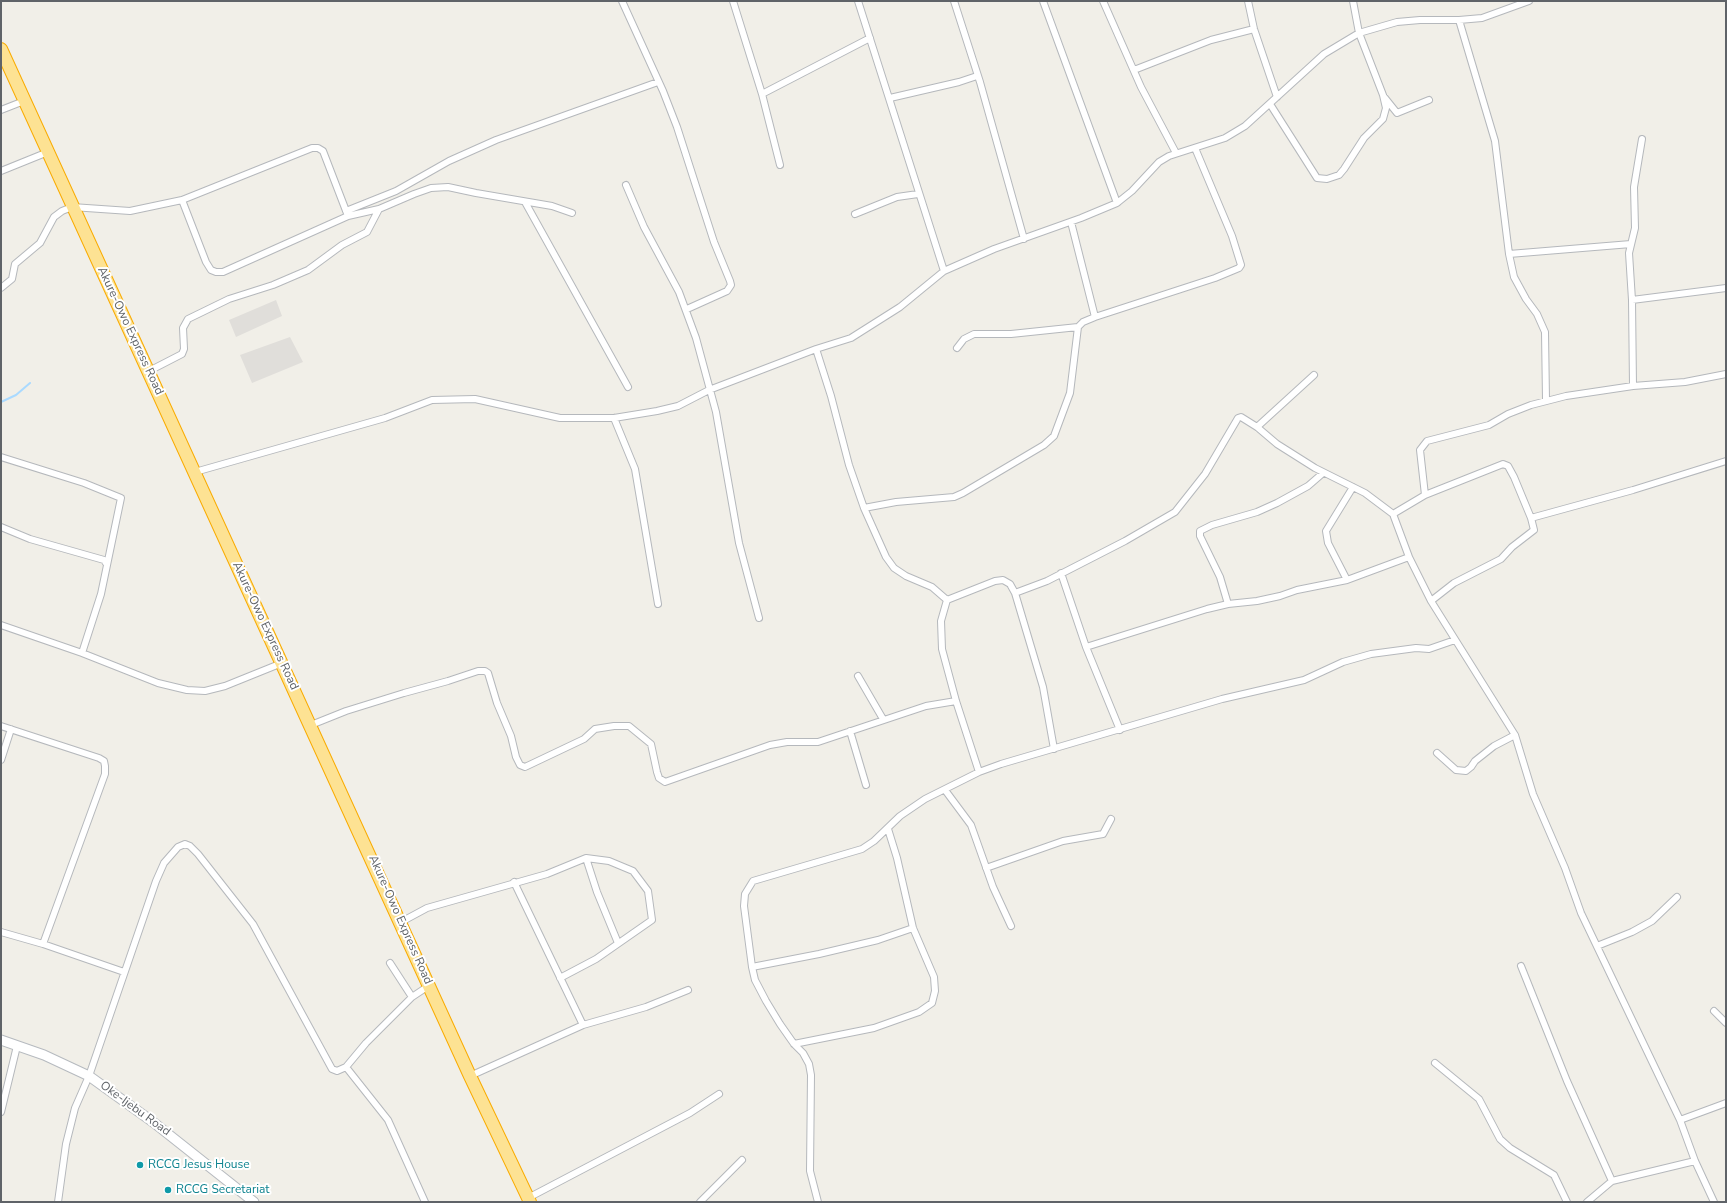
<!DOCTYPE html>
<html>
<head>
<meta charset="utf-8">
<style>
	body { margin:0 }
	#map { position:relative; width:1727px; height:1203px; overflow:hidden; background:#f1efe8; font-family:"Nunito Sans",sans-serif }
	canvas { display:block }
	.frame { position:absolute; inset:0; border:2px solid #5f6368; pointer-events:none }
</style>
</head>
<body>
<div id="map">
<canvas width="1727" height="1203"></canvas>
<div class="frame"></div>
</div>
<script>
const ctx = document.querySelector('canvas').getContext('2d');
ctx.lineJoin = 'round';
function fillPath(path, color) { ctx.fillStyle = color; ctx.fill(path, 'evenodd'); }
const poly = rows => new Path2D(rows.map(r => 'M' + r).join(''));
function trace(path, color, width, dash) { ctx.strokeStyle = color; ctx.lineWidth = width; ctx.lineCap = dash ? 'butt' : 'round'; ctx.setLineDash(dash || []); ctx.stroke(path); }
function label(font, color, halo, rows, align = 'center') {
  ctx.font = font + ' "Nunito Sans",sans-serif'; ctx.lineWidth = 4; ctx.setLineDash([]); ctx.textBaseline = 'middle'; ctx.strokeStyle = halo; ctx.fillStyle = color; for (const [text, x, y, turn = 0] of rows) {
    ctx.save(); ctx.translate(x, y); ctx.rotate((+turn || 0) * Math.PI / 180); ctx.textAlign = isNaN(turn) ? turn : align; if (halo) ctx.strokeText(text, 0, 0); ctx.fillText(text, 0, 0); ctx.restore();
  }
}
fillPath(poly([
	[276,300,282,316,236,337,229,320],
	[290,337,303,362,252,383,240,355]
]), '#e0deda');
trace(poly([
	[1,402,16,395,30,383]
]), '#aadaff', 2);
const street = poly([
	[622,1,663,91,677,127,714,242,730,281,731,285,727,291,687,309],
	[733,1,762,94,780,165],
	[858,1,944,271],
	[954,1,980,82,1024,239],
	[1043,1,1117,203],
	[1103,1,1141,87,1176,153],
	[1248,1,1254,29,1277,97],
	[1459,20,1495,141,1509,254,1514,277,1526,299,1537,314,1545,332,1546,400],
	[1134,70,1211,40,1254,29],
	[762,94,870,38],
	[890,98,959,82,977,76],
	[1385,98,1397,113,1429,100],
	[1270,104,1317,178,1327,179,1339,175,1344,169,1364,138,1383,119,1386,108,1383,95,1359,33,1353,1],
	[1,110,24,101],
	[1,171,48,152],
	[626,185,644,227,679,292,696,338,716,412,739,543,759,618],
	[182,200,206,262,211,270,216,272,223,272,348,216,379,209],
	[525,202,628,387],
	[346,211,396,191,449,161,496,140,658,82],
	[855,214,897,197,918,194],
	[1509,254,1631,244],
	[1,288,12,279,15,264,40,243,54,217,62,211,72,207,130,211,182,200,312,148,318,148,323,151,348,216],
	[1632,300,1726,288],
	[1095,317,1215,278,1239,268,1241,265,1232,236,1195,148],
	[957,348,964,339,974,334,1011,334,1078,327],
	[816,349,831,396,849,465,864,508,886,557,894,568,906,576,932,587,947,600,941,621,942,649,956,701,979,772],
	[149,371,182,354,184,349,183,328,188,319,229,299,273,285,308,270,342,245,367,232,379,209,414,194,431,188,448,187,476,193,552,206,572,213],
	[1633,386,1632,300,1629,253,1635,228,1634,187,1642,139],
	[614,418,635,469,658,604],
	[1257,427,1314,375],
	[1,457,84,483,121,498,101,594,82,653],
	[195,472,385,418,432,400,475,399,560,418,614,418,657,411,678,406,709,390,816,349,851,338,900,307,944,271,994,249,1081,218,1117,203,1132,191,1159,162,1169,156,1225,138,1245,126,1324,54,1359,33,1397,22,1420,20,1459,20,1482,18,1529,1],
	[1425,495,1420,450,1427,441,1489,425,1508,414,1531,405,1566,396,1633,386,1685,382,1726,374],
	[864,508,896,502,954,497,963,493,1044,445,1054,436,1070,393,1078,327,1083,322,1095,317,1071,222],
	[1393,514,1425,495,1503,464,1508,466,1514,477,1531,518,1633,490,1726,461],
	[1,527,30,539,104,560,106,563],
	[1061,573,1086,647,1120,730],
	[1347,580,1328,543,1326,531,1353,487],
	[1015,593,1047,581,1125,541,1175,512,1205,474,1238,418,1241,417,1257,427,1277,444,1315,468,1365,493,1393,514,1409,557,1431,601,1515,735,1533,794,1565,868,1581,913,1680,1120,1695,1161,1714,1202],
	[947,600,995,581,1003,580,1010,584,1015,593,1043,687,1054,749],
	[1431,601,1454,583,1501,559,1512,547,1534,530,1531,518],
	[1228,604,1220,577,1200,536,1200,531,1212,525,1257,512,1277,503,1308,486,1323,473],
	[1,625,82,653,158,683,187,690,205,691,225,686,282,663],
	[1086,647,1207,609,1228,604,1257,601,1280,596,1297,590,1347,580,1409,557],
	[858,676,883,719],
	[311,725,346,711,404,693,448,681,478,671,485,671,488,673,497,703,511,736,516,757,520,765,525,767,584,739,595,729,614,726,629,726,651,744,657,772,659,778,665,782,770,745,787,742,818,742,926,706,956,701],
	[1,726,99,758,104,761,105,766,105,774,43,944],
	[850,731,866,785],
	[1437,753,1456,770,1466,771,1471,767,1475,761,1494,746,1515,735],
	[1,760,11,729],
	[945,790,971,825,993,887,1011,926],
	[586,858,597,892,618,943],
	[986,868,1063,841,1103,834,1111,819],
	[514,882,583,1025],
	[401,922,427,908,547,874,586,858,609,861,633,871,648,891,652,920,596,959,560,978],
	[1,932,43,944,124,972],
	[1597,946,1632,932,1652,921,1677,897],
	[390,963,412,997],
	[1521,966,1567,1081,1612,1181],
	[752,967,819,954,878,940,913,928],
	[1714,1011,1726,1023],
	[794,1044,874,1028,919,1012,932,1003,935,991,934,977,913,928,897,858,888,829],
	[1435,1063,1479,1099,1500,1139,1510,1148,1554,1175,1567,1202],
	[346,1067,388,1120,425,1202],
	[470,1076,583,1025,646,1007,688,990],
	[1,1112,17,1046],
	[1680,1120,1726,1103],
	[528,1198,690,1113,719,1094],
	[58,1202,66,1144,75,1108,89,1076,156,881,164,863,178,847,185,844,190,846,198,854,253,924,332,1069,337,1071,346,1067,366,1043,412,997,430,985],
	[700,1202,742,1160],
	[818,1202,810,1171,811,1075,809,1064,803,1053,794,1044,780,1024,766,1001,755,980,752,967,744,906,745,894,753,881,862,849,874,841,900,816,925,799,979,772,1001,764,1222,699,1304,680,1343,662,1371,654,1416,648,1429,649,1455,640],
	[1587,1202,1612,1181,1695,1161]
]);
const secondary = poly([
	[1,1040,44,1055,89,1076,153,1122,254,1202]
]);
const highway = poly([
	[1,49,470,1076,530,1202]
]);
trace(street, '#b5b8bc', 8);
trace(secondary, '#b6babf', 11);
trace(highway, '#f9ab00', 14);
trace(street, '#fff', 6);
trace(secondary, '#fff', 9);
trace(highway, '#fde293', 12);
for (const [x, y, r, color] of [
	[140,1165,4,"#0f9aa8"],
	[168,1190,4,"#0f9aa8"]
]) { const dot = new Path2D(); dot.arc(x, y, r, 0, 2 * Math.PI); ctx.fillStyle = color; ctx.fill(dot); trace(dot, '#fff', 1.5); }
label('12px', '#5f6368', '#fff', [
	["Akure-Owo Express Road",130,331,65],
	["Akure-Owo Express Road",265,626,65],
	["Akure-Owo Express Road",400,920,66],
	["Oke-Ijebu Road",135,1109,36]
]);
label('12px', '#0d838f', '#fff', [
	["RCCG Jesus House",148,1165],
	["RCCG Secretariat",176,1190]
], 'left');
</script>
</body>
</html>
